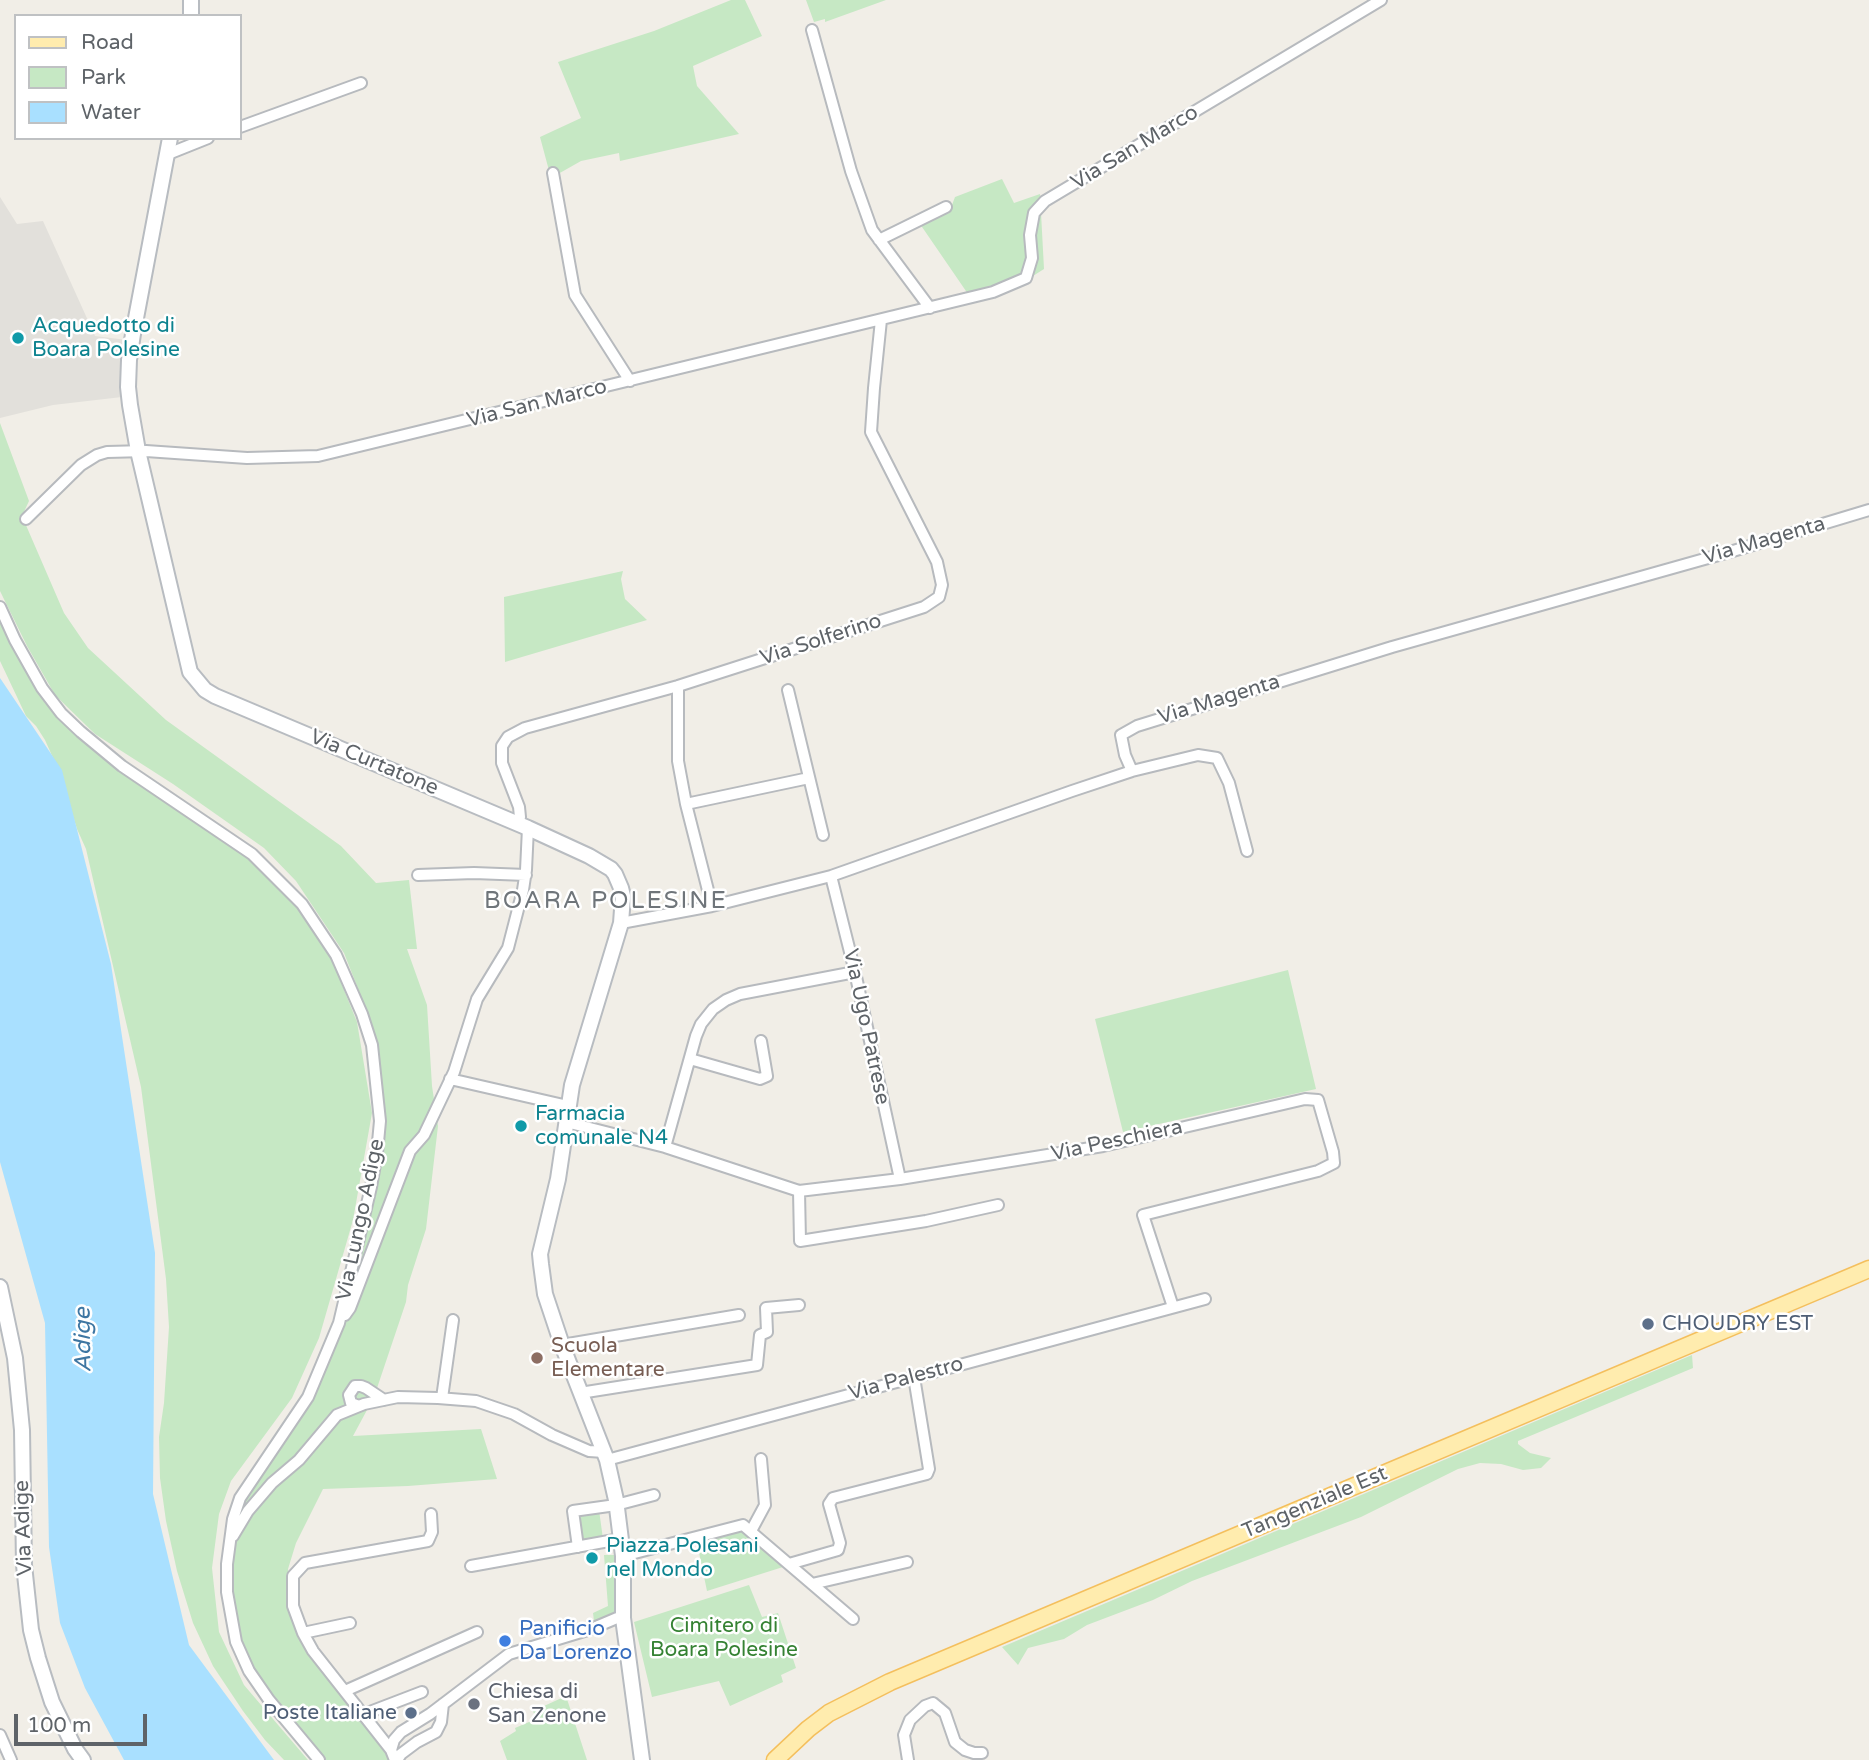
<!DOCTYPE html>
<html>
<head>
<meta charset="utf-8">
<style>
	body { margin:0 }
	#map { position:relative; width:1869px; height:1760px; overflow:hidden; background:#f1eee7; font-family:"Varela Round",sans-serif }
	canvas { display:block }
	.legend { position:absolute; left:14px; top:14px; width:228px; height:126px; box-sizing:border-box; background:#fff; border:2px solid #bfc1c3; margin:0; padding:9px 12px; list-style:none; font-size:21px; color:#5e6368 }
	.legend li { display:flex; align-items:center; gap:14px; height:35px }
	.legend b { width:35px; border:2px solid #bfc1c3 }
	.scale { position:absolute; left:14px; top:1714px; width:133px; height:32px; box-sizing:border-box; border:4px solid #5e6368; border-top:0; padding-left:9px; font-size:21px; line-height:24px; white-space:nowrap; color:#5e6368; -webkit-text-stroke:5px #fff; paint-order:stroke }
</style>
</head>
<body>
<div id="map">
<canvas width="1869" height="1760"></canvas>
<ul class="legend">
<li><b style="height:9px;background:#ffecae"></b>Road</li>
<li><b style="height:19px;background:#c6e8c4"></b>Park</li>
<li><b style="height:19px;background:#a9e0ff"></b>Water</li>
</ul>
<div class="scale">100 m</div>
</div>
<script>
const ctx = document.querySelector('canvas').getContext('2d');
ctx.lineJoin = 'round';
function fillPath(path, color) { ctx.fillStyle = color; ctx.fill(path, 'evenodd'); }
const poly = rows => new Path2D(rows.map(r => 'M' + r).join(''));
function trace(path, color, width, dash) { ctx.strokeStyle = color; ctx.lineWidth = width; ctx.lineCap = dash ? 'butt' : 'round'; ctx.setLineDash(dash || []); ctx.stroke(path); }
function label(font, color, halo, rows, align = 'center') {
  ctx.font = font + ' "Varela Round",sans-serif'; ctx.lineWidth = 5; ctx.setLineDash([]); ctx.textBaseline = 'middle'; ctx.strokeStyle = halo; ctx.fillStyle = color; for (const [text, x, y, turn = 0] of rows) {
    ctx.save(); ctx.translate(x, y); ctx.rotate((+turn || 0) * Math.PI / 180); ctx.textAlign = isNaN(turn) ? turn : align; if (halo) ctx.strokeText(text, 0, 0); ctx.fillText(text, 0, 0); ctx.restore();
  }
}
fillPath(poly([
	[0,197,17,224,43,221,95,336,127,340,122,397,53,405,0,418]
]), '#e2e0db');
fillPath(poly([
	[731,0,745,0,762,36,693,66,697,86,739,134,620,161,619,153,581,161,551,178,540,137,581,118,558,62,654,31],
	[806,0,886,0,825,22,825,19,814,22],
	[1002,179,1014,203,1040,194,1044,269,1025,281,968,294,920,224,949,213,955,197],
	[0,423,29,501,22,516,64,613,88,648,166,720,341,846,376,883,409,880,417,949,407,949,427,1005,432,1086,438,1126,426,1229,408,1285,406,1302,374,1397,353,1436,481,1429,497,1479,408,1486,323,1489,296,1543,288,1569,291,1606,297,1626,393,1760,326,1760,256,1678,232,1629,232,1517,304,1405,332,1343,366,1223,385,1113,370,1019,344,953,296,881,264,848,173,784,95,734,55,695,27,646,0,591],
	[623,571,621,579,625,599,647,620,505,662,504,597],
	[0,621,15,652,45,703,86,744,166,795,255,858,285,890,332,960,357,1022,372,1113,353,1220,319,1338,292,1398,231,1481,219,1514,212,1568,219,1632,244,1685,308,1760,284,1760,265,1740,243,1711,213,1666,193,1623,177,1571,166,1521,160,1478,159,1437,164,1403,169,1327,166,1279,141,1087,86,849,77,829,58,769,45,740,36,726,26,716,0,661],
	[1288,970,1316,1089,1123,1132,1095,1019],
	[1692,1355,1693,1368,1518,1441,1518,1444,1530,1453,1551,1458,1541,1468,1523,1470,1501,1464,1480,1463,1458,1469,1361,1517,1192,1581,1153,1600,1087,1625,1064,1639,1028,1648,1018,1665,1002,1647],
	[599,1510,603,1539,583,1542,579,1514],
	[734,1531,743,1531,746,1533,783,1567,707,1591,697,1543],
	[604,1555,614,1555,616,1612,594,1621,593,1613,608,1606],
	[749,1585,762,1617,778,1613,796,1668,781,1675,783,1682,730,1706,719,1681,652,1697,634,1622],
	[566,1696,587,1760,507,1760,500,1741,516,1731,515,1728,536,1719,533,1711]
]), '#c6e8c4');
fillPath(poly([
	[0,678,62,770,111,964,155,1253,153,1494,189,1645,274,1760,124,1760,85,1688,60,1623,49,1547,45,1323,0,1162]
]), '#a9e0ff');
const street = poly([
	[812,30,851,171,872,230,930,308],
	[240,127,361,83],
	[168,154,208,138],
	[553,173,575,295,630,381],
	[879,240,946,207],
	[26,519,81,465,97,455,107,452,146,451,247,458,318,456,993,292,1026,278,1032,258,1030,235,1034,213,1045,201,1381,0],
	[0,607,15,640,42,688,61,713,81,732,122,766,252,854,302,904,336,955,362,1014,372,1045,380,1121,377,1153,371,1187,339,1323,308,1397,240,1498,233,1519,227,1564,227,1592,236,1642,249,1671,269,1700,319,1760],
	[678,686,678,761,686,804,712,906],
	[788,690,823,835],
	[1132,771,1198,755,1217,758,1229,783,1247,851],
	[686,804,809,778],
	[517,824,520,817,519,807,502,763,502,746,508,737,525,728,678,686,924,607,939,597,942,585,937,562,871,432,874,388,881,320],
	[418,875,474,873,526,875],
	[831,876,855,972,900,1179],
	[621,923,712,906,831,876,1072,791,1132,771,1125,755,1121,735,1137,726,1392,647,1733,551,1869,510],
	[690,1059,760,1079,767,1076,761,1041],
	[450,1079,568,1106],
	[566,1122,665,1147,799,1191,900,1179,1103,1146,1305,1099,1318,1100,1333,1152,1334,1163,1318,1171,1143,1215,1173,1307],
	[665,1147,696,1036,701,1024,713,1009,726,1000,740,994,855,972],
	[799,1191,800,1241,926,1221,998,1205],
	[345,1315,350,1308,410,1151,424,1135,454,1072,477,999,508,948,523,890,526,870,528,828],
	[562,1345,739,1315],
	[580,1393,757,1365,760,1335,767,1332,766,1308,799,1305],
	[442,1398,453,1320],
	[359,1406,351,1403,349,1395,355,1386,361,1386,366,1388,384,1400],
	[607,1460,1205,1299],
	[751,1531,765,1505,761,1459],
	[233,1536,248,1511,272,1483,299,1460,337,1415,364,1404,398,1397,438,1398,476,1401,514,1414,552,1435,589,1451,604,1452],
	[578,1547,573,1511,616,1505,654,1495],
	[623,1556,743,1525,853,1619],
	[789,1564,838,1550,840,1543,829,1504,833,1498,927,1474,929,1469,914,1377],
	[471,1566,620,1539],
	[812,1584,907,1562],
	[303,1633,350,1623],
	[345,1691,477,1632],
	[362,1715,422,1692],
	[0,1735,11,1760],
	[391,1750,394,1740,401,1732,430,1714,509,1654,591,1629,617,1618,623,1618],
	[395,1760,391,1750,313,1651,303,1633,293,1606,293,1576,305,1563,428,1541,432,1532,431,1514],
	[397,1760,401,1754,417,1742,436,1732,441,1722,443,1704],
	[908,1760,904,1735,910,1720,925,1706,933,1703,945,1713,955,1742,965,1750,974,1753,982,1753]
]);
const secondary = poly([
	[191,16,191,0],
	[170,138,133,334,129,360,128,387,130,405,138,451,190,672,205,690,215,696,528,828,589,856,611,869,615,874,621,888,623,896,621,923,572,1085,558,1179,540,1254,541,1264,545,1294,562,1345,607,1460,616,1500,623,1556,623,1618,642,1760],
	[0,1287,15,1358,22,1430,24,1565,31,1630,38,1658,52,1702,75,1749,83,1760]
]);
const primary = poly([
	[775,1760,808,1729,829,1713,890,1682,1869,1269]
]);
trace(street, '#b7babe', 14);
trace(secondary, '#b8bcc1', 18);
trace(primary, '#f4bf5d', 19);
trace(street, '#fff', 10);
trace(secondary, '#fff', 14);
trace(primary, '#ffecae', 16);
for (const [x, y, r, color] of [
	[18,338,7,"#0f9aa8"],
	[521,1126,7,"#0f9aa8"],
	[1648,1324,7,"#5c6f8a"],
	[537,1358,7,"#8d6e63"],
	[592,1558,7,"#0f9aa8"],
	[505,1641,7,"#3f7fe0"],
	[474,1704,7,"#6b7280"],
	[411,1713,7,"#5c6f8a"]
]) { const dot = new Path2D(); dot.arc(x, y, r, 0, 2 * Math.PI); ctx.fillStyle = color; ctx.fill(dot); trace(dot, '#fff', 2.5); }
label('21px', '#5e6368', '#fff', [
	["Via San Marco",1135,148,-31],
	["Via San Marco",537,404,-14],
	["Via Magenta",1764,541,-16],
	["Via Solferino",821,640,-18],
	["Via Magenta",1219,700,-17],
	["Via Curtatone",374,763,23],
	["Via Ugo Patrese",866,1027,78],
	["Via Peschiera",1117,1141,-12],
	["Via Lungo Adige",361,1220,-78],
	["Via Palestro",906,1379,-15],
	["Tangenziale Est",1315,1503,-23],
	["Via Adige",24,1528,-92]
]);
label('21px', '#0d838f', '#fff', [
	["Acquedotto di",32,326],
	["Boara Polesine",32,350],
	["Farmacia",535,1114],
	["comunale N4",535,1138],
	["Piazza Polesani",606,1546],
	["nel Mondo",606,1570]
], 'left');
label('21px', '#4e5e75', '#fff', [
	["CHOUDRY EST",1662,1324],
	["Poste Italiane",397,1713,"right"]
], 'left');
label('21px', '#785e54', '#fff', [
	["Scuola",551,1346],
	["Elementare",551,1370]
], 'left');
label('21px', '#358233', '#fff', [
	["Cimitero di",724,1626],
	["Boara Polesine",724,1650]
]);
label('21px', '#366cbe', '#fff', [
	["Panificio",519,1629],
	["Da Lorenzo",519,1653]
], 'left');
label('21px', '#5b616d', '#fff', [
	["Chiesa di",488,1692],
	["San Zenone",488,1716]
], 'left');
label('italic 23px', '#3d76a2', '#fff', [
	["Adige",84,1340,-91]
]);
ctx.letterSpacing = '2px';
label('24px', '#6f757a', '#fff', [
	["BOARA POLESINE",606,902]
]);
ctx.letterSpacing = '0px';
</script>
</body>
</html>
